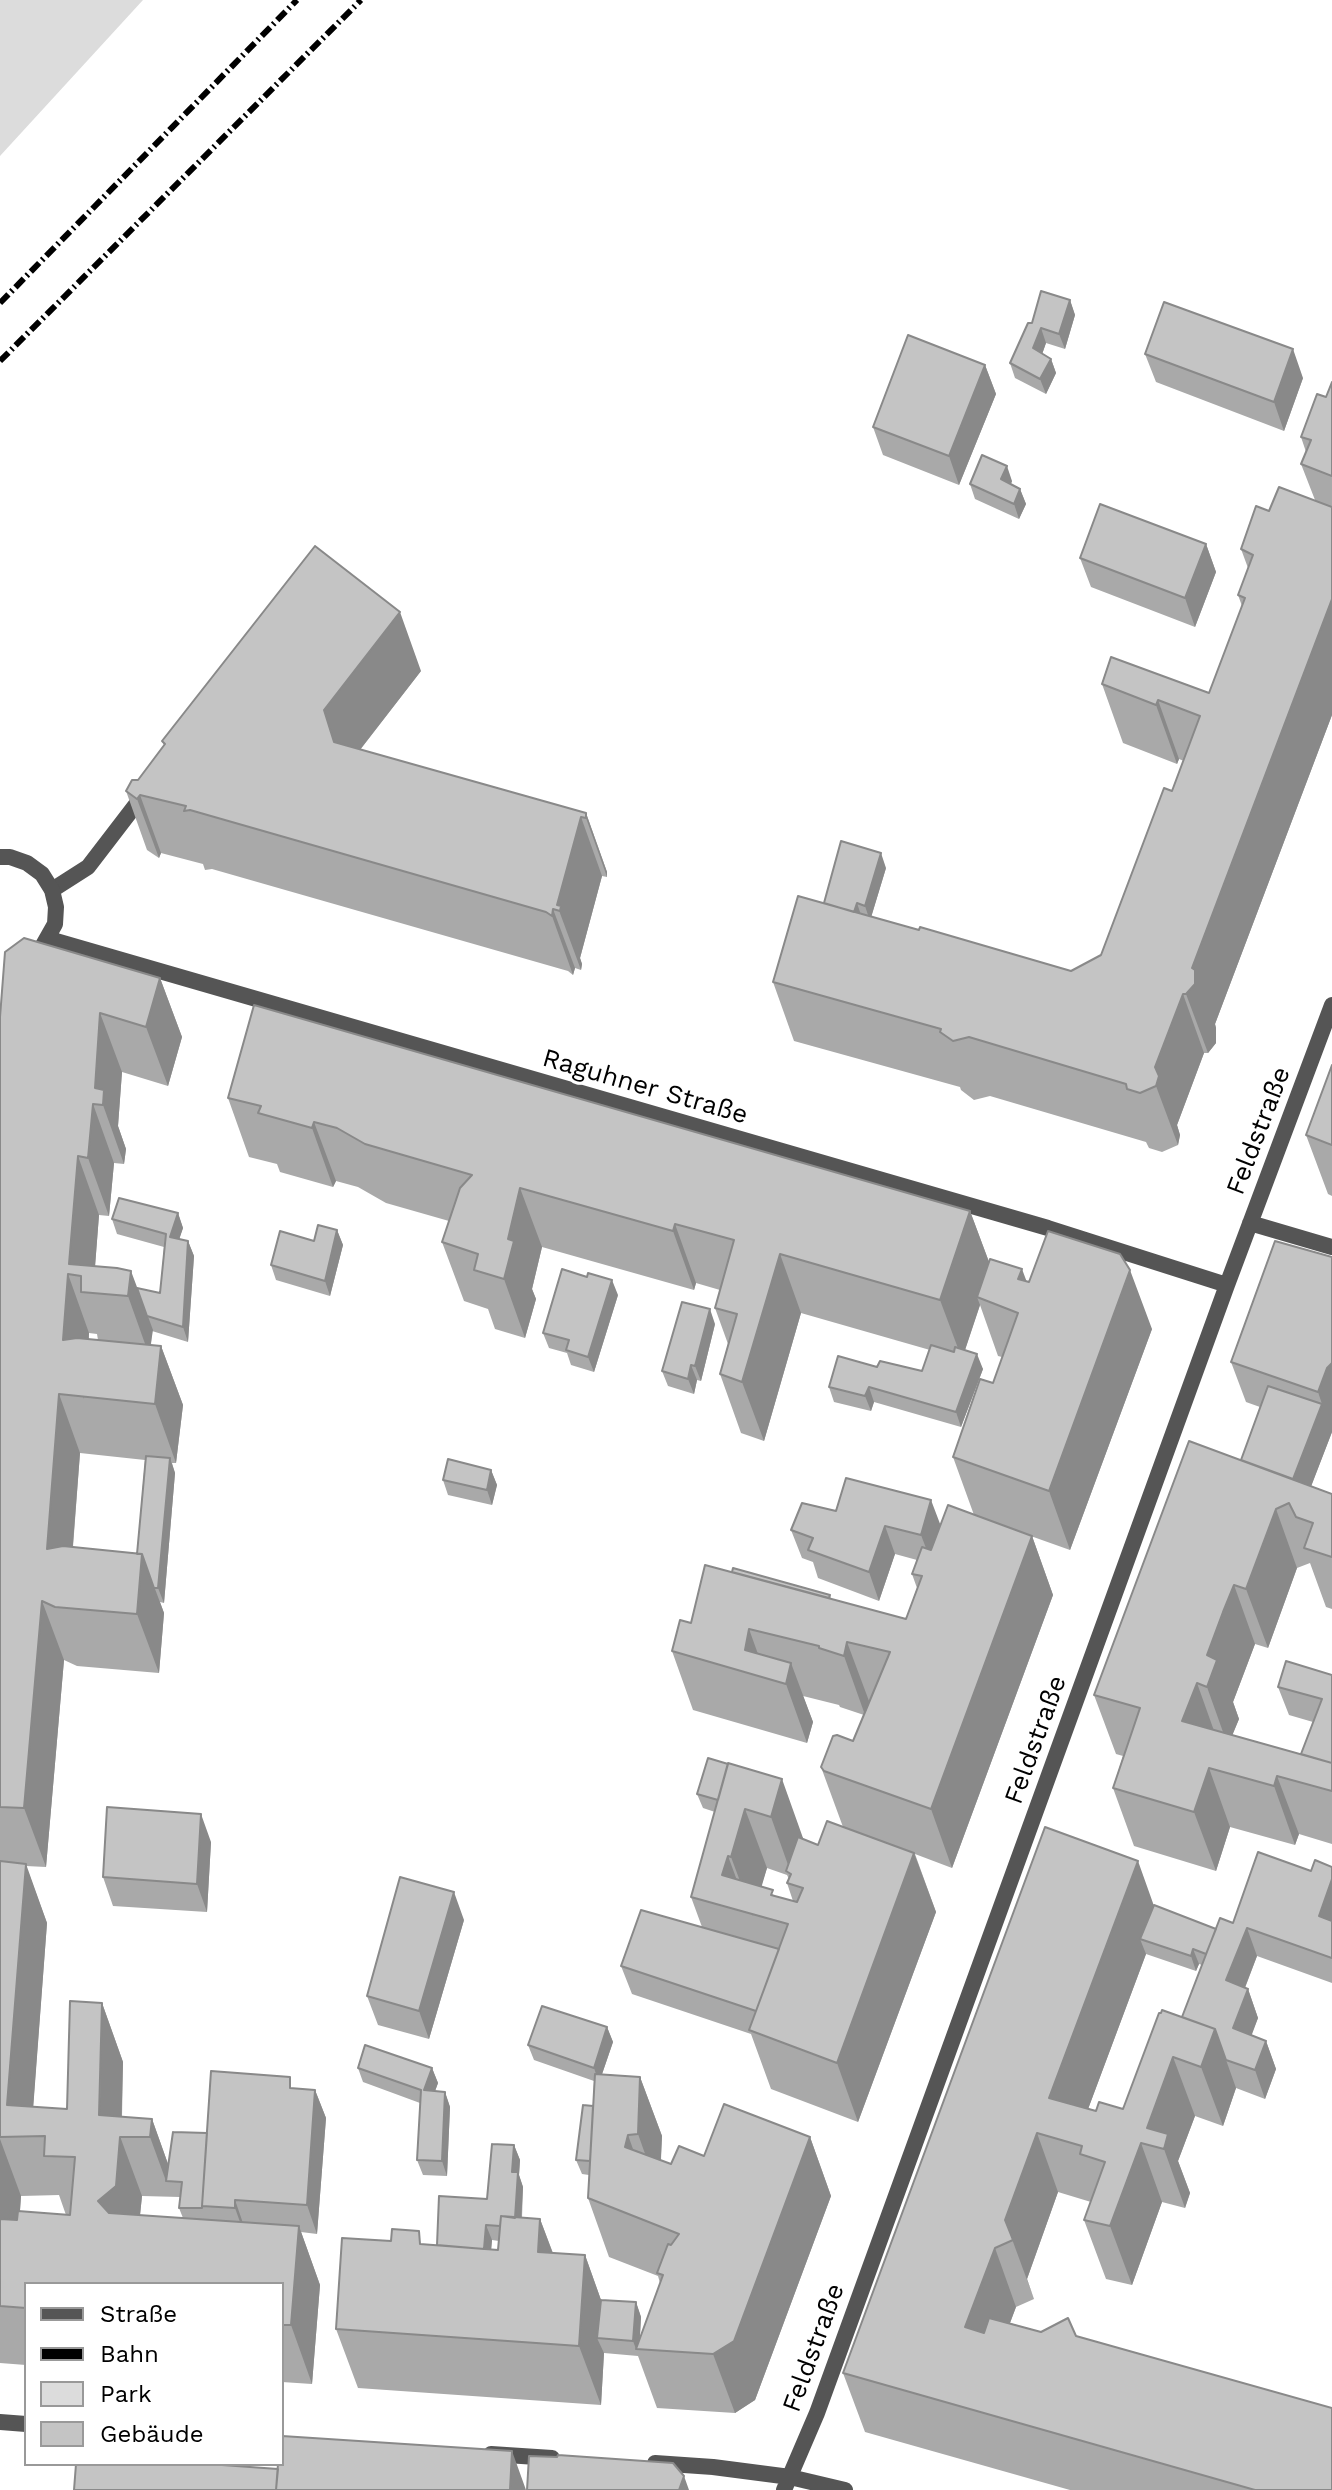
<!DOCTYPE html>
<html>
<head>
<meta charset="utf-8">
<style>
	body { margin:0 }
	#map { position:relative; width:1332px; height:2490px; overflow:hidden; background:#fff; font-family:"Work Sans",sans-serif }
	canvas { display:block }
	.legend { position:absolute; left:24px; top:2282px; width:260px; height:184px; box-sizing:border-box; background:#fff; border:2px solid #999; margin:0; padding:10px 14px; list-style:none; font-size:24px; color:#000 }
	.legend li { display:flex; align-items:center; gap:16px; height:40px }
	.legend b { width:40px; border:2px solid #999 }
</style>
</head>
<body>
<div id="map">
<canvas width="1332" height="2490"></canvas>
<ul class="legend">
<li><b style="height:10px;background:#555"></b>Straße</li>
<li><b style="height:10px;background:#000"></b>Bahn</li>
<li><b style="height:22px;background:#dcdcdc"></b>Park</li>
<li><b style="height:22px;background:#c4c4c4"></b>Gebäude</li>
</ul>
</div>
<script>
const ctx = document.querySelector('canvas').getContext('2d');
ctx.lineJoin = 'round';
function fillPath(path, color) { ctx.fillStyle = color; ctx.fill(path, 'evenodd'); }
const poly = rows => new Path2D(rows.map(r => 'M' + r).join(''));
function trace(path, color, width, dash) { ctx.strokeStyle = color; ctx.lineWidth = width; ctx.lineCap = dash ? 'butt' : 'round'; ctx.setLineDash(dash || []); ctx.stroke(path); }
function label(font, color, halo, rows, align = 'center') {
  ctx.font = font + ' "Work Sans",sans-serif'; ctx.lineWidth = 6; ctx.setLineDash([]); ctx.textBaseline = 'middle'; ctx.strokeStyle = halo; ctx.fillStyle = color; for (const [text, x, y, turn = 0] of rows) {
    ctx.save(); ctx.translate(x, y); ctx.rotate((+turn || 0) * Math.PI / 180); ctx.textAlign = isNaN(turn) ? turn : align; if (halo) ctx.strokeText(text, 0, 0); ctx.fillText(text, 0, 0); ctx.restore();
  }
}
fillPath(poly([
	[0,0,143,0,0,156]
]), '#dcdcdc');
trace(poly([
	[52,890,88,867,144,794]
]), '#555', 16);
trace(poly([
	[0,857,10,857,27,863,42,874,52,890,56,907,55,924,42,947],
	[49,939,1048,1228,1227,1285],
	[1250,1223,1332,1247],
	[0,2422,26,2424],
	[491,2454,552,2458],
	[655,2463,713,2467,790,2477,845,2490],
	[784,2490,817,2413,1227,1285,1332,1005]
]), '#555', 16);
trace(poly([
	[0,303,297,0],
	[0,361,361,0]
]), '#000', 6, [12, 4, 2, 4]);
fillPath(poly([
	[1070,300,1075,315,1065,349,1046,343,1042,354,1051,359,1056,373,1046,394,1015,378,1010,363,1032,323],
	[1145,354,1303,378,1284,431,1156,382],
	[985,365,996,394,959,485,883,455,873,427],
	[1332,382,1332,715,1215,1024,1216,1028,1216,1043,1208,1053,1204,1053,1177,1125,1180,1135,1178,1145,1162,1152,1149,1148,1146,1142,990,1096,974,1100,961,1090,960,1087,794,1041,773,982,824,903,886,868,871,917,1071,971,1101,955,1172,791,1184,761,1179,759,1177,764,1123,743,1102,684,1209,693,1242,606,1238,595,1248,568,1241,549,1269,511,1315,500,1301,464,1306,452,1301,437,1326,397],
	[1012,481,1011,484,1020,489,1026,504,1019,519,975,499,970,484],
	[1206,544,1216,572,1195,627,1091,587,1080,558],
	[421,671,360,750,586,813,607,872,607,877,602,876,580,958,582,964,581,970,575,968,573,975,568,971,212,869,205,870,203,864,161,853,159,858,147,850,126,791,138,780,164,745,162,741],
	[160,978,182,1037,168,1086,122,1072,118,1126,126,1149,124,1164,114,1163,109,1216,99,1215,95,1266,137,1288,160,1293,164,1247,117,1234,112,1219,178,1213,183,1228,179,1239,188,1241,194,1256,188,1342,152,1331,151,1345,161,1346,183,1405,176,1463,172,1463,175,1473,164,1603,160,1602,164,1613,159,1673,77,1666,64,1660,46,1867,26,1866,47,1923,33,2107,67,2109,102,2003,123,2062,122,2117,152,2119,168,2164,207,2133,294,2088,315,2090,326,2118,317,2234,301,2232,320,2285,312,2384,282,2382,282,2284,26,2284,26,2365,0,2363,0,1017],
	[89,1333,97,1334,98,1340,89,1339],
	[80,1453,145,1460,137,1554,73,1547],
	[59,2195,66,2215,70,2215,20,2211,21,2196],
	[142,2196,180,2197,179,2208,183,2218,140,2215],
	[1332,1065,1332,1196,1328,1194,1306,1135],
	[228,1098,970,1211,989,1262,1027,1282,1152,1329,1070,1550,1025,1534,1032,1536,1053,1595,952,1868,915,1854,936,1912,858,2122,771,2089,751,2034,632,1994,621,1966,702,1927,691,1897,715,1812,703,1808,697,1794,708,1758,803,1838,803,1839,818,1845,843,1827,821,1767,853,1741,864,1715,840,1707,839,1705,803,1696,813,1722,807,1743,693,1710,672,1651,691,1623,732,1572,830,1595,831,1599,906,1619,917,1588,912,1574,917,1560,895,1554,879,1601,818,1578,813,1562,802,1558,791,1530,836,1511,940,1525,974,1515,953,1457,993,1383,1002,1357,998,1356,980,1305,965,1350,983,1369,961,1427,874,1402,871,1411,834,1402,829,1387,877,1367,922,1371,930,1350,801,1313,764,1441,741,1433,720,1374,728,1344,715,1308,720,1290,696,1283,694,1290,542,1247,532,1289,536,1299,525,1338,495,1329,488,1309,464,1301,442,1242,449,1221,386,1203,358,1187,336,1181,333,1187,280,1172,277,1164,249,1157],
	[767,1868,787,1875,789,1879,787,1883,793,1901,775,1896,761,1886],
	[337,1230,343,1245,330,1296,276,1280,271,1265],
	[1332,1257,1332,1432,1311,1486,1332,1494,1332,1609,1326,1607,1310,1563,1297,1568,1268,1648,1255,1644,1233,1702,1239,1719,1232,1735,1301,1754,1313,1722,1289,1715,1278,1687,1332,1675,1332,1844,1299,1834,1295,1845,1230,1827,1216,1871,1134,1846,1113,1788,1123,1756,1116,1754,1094,1695,1241,1460,1260,1407,1246,1402,1231,1362],
	[618,1295,594,1372,571,1365,567,1353,549,1348,543,1333],
	[715,1324,701,1381,697,1380,694,1394,668,1386,662,1371],
	[491,1470,497,1485,492,1505,448,1495,443,1480],
	[211,1842,207,1912,113,1906,103,1877],
	[1332,1867,1332,1983,1257,1956,1245,1988,1248,1989,1258,2018,1251,2035,1266,2041,1276,2069,1265,2099,1236,2088,1223,2126,1195,2116,1178,2161,1190,2193,1185,2208,1162,2202,1132,2285,1106,2279,1084,2220,1091,2202,1058,2192,1027,2279,1034,2299,1016,2307,1010,2323,1041,2332,1076,2336,1332,2490,1070,2490,865,2432,843,2373,1154,1905,1216,1929,1233,1923,1311,1871],
	[1146,1954,1196,1971,1199,1964,1202,1965,1182,2017,1123,2109,1096,2111,1088,2109],
	[464,1920,429,2039,378,2025,367,1996],
	[607,2027,613,2042,602,2074,640,2077,662,2136,661,2160,671,2164,704,2156,810,2137,831,2196,755,2400,735,2413,657,2408,638,2356,604,2353,601,2405,358,2388,336,2329,424,2244,437,2245,487,2199,514,2145,520,2160,519,2175,523,2187,522,2218,540,2219,553,2253,585,2255,601,2300,636,2302,641,2317,640,2338,660,2283,658,2276,609,2257,588,2198,589,2175,582,2174,576,2160,593,2106,594,2081,534,2060,528,2045],
	[492,2240,499,2241,498,2250,491,2250],
	[358,2068,432,2068,438,2083,435,2091,445,2092,450,2107,447,2176,423,2175,417,2160,420,2103,363,2082]
]), '#a9a9a9');
fillPath(poly([
	[1070,300,1075,315,1065,349,1059,334],
	[1041,328,1046,343,1039,363,1033,348],
	[1293,349,1303,378,1284,431,1274,402],
	[1051,359,1056,373,1046,394,1040,379],
	[985,365,996,394,959,485,949,456],
	[1007,466,1012,481,1007,493,1001,479],
	[1020,489,1026,504,1019,519,1014,504],
	[1206,544,1216,572,1195,627,1185,598],
	[1332,599,1332,715,1215,1024,1216,1028,1216,1043,1208,1053,1186,994,1192,968],
	[400,612,421,671,345,769,334,742,324,710],
	[1158,700,1179,759,1177,764,1156,705],
	[140,795,161,853,159,858,137,799],
	[586,813,607,872,607,877,586,818],
	[581,817,602,876,580,958,582,964,581,970,557,905],
	[881,853,886,868,870,921,865,906],
	[857,903,862,918,844,948],
	[553,909,575,968,573,975,552,916],
	[160,978,182,1037,168,1086,146,1027],
	[1183,994,1204,1053,1177,1125,1180,1135,1178,1145,1156,1086,1155,1067],
	[100,1013,122,1072,118,1126,126,1149,124,1164,103,1105,95,1088],
	[93,1104,114,1163,109,1216,88,1158],
	[314,1122,336,1181,333,1187,312,1128],
	[78,1156,99,1215,93,1293,81,1276,69,1264],
	[520,1188,542,1247,532,1289,536,1299,525,1338,504,1279,508,1239],
	[970,1211,992,1270,977,1297,980,1305,962,1359,940,1300],
	[178,1213,183,1228,175,1252,170,1237],
	[675,1224,696,1283,694,1290,673,1231],
	[337,1230,343,1245,330,1296,325,1281],
	[188,1241,194,1256,188,1342,183,1327],
	[780,1254,801,1313,764,1441,742,1382],
	[1022,1269,1044,1328,1018,1279],
	[1130,1270,1152,1329,1070,1550,1049,1491],
	[131,1271,153,1330,149,1355,128,1296],
	[68,1274,89,1333,84,1399,63,1340],
	[612,1280,618,1295,594,1372,588,1357],
	[710,1309,715,1324,701,1381,695,1366],
	[161,1346,183,1405,176,1463,155,1404],
	[977,1354,983,1369,961,1427,956,1412],
	[1332,1363,1332,1432,1299,1518,1289,1503,1284,1501,1322,1404,1318,1392,1327,1368],
	[691,1365,697,1380,694,1394,688,1379],
	[869,1387,874,1402,871,1411,865,1396],
	[59,1394,80,1453,68,1608,47,1549],
	[170,1458,175,1473,164,1603,158,1588],
	[491,1470,497,1485,492,1505,487,1490],
	[931,1500,942,1529,932,1564,921,1535],
	[1276,1509,1297,1568,1268,1648,1246,1589],
	[885,1526,895,1554,879,1601,869,1572],
	[1032,1536,1053,1595,952,1868,931,1809],
	[142,1554,164,1613,159,1673,137,1614],
	[1234,1585,1255,1644,1233,1702,1239,1719,1228,1746,1207,1687,1207,1655],
	[42,1601,64,1660,46,1867,24,1808],
	[749,1629,767,1679,745,1650],
	[847,1642,869,1701,865,1715,844,1656],
	[791,1663,813,1722,807,1743,786,1684],
	[1197,1683,1218,1742,1182,1721],
	[1209,1768,1230,1827,1216,1871,1194,1812],
	[1277,1776,1299,1834,1295,1845,1274,1786],
	[782,1779,803,1838,792,1876,771,1817],
	[745,1809,767,1868,753,1916,731,1857],
	[201,1814,211,1842,207,1912,197,1884],
	[914,1853,936,1912,858,2122,837,2063],
	[728,1856,749,1913,722,1875],
	[1138,1861,1159,1920,1140,1939,1146,1954,1075,2144,1049,2098],
	[26,1864,47,1923,31,2137,7,2105],
	[1332,1879,1332,1936,1319,1916],
	[454,1892,464,1920,429,2039,419,2011],
	[1247,1928,1257,1956,1237,2008,1226,1980],
	[1193,1949,1199,1964,1196,1971,1191,1956],
	[1248,1989,1258,2018,1244,2056,1233,2028],
	[102,2003,123,2062,121,2139,142,2196,137,2244,98,2201],
	[607,2027,613,2042,599,2083,594,2068],
	[1215,2029,1236,2088,1223,2126,1201,2067],
	[1266,2041,1276,2069,1265,2099,1255,2070],
	[1173,2057,1195,2116,1178,2161,1190,2193,1185,2208,1164,2149,1147,2128],
	[432,2068,438,2083,430,2105,424,2090],
	[640,2077,662,2136,659,2193,638,2134],
	[315,2090,326,2118,317,2234,307,2205],
	[445,2092,450,2107,447,2176,442,2161],
	[152,2119,173,2178,166,2181,150,2137],
	[1037,2133,1058,2192,1027,2279,1034,2299,1005,2220],
	[628,2135,649,2194,625,2147],
	[810,2137,831,2196,755,2400,735,2413,713,2354],
	[0,2139,21,2196,15,2278,0,2237],
	[1141,2143,1162,2202,1132,2285,1110,2226],
	[514,2145,520,2160,519,2175,523,2187,520,2242,515,2227,512,2172],
	[235,2200,245,2229,245,2236,235,2208],
	[540,2219,562,2278,538,2252],
	[486,2225,492,2240,486,2307,480,2292],
	[299,2226,320,2285,312,2384,291,2325],
	[995,2248,1016,2307,986,2386,965,2327],
	[585,2255,606,2314,597,2338,604,2353,601,2405,579,2346],
	[636,2302,641,2317,639,2350,636,2349,633,2341],
	[512,2451,526,2490,510,2490],
	[684,2476,689,2490,679,2490]
]), '#898989');
const building = poly([
	[1041,291,1070,300,1059,334,1041,328,1033,348,1051,359,1040,379,1010,363,1028,323,1032,323,1041,291],
	[1164,302,1293,349,1274,402,1145,354,1164,302],
	[908,335,985,365,949,456,873,427,908,335],
	[1332,382,1332,476,1301,464,1311,440,1301,437,1317,394,1326,397,1332,382],
	[982,455,1007,466,1001,479,1020,489,1014,504,970,484,982,455],
	[1279,487,1332,507,1332,599,1192,968,1195,970,1195,984,1186,994,1183,994,1155,1067,1159,1076,1156,1086,1140,1093,1127,1089,1126,1084,969,1037,953,1041,940,1032,941,1029,773,982,798,896,919,930,920,927,1071,971,1101,955,1164,788,1172,791,1200,716,1158,700,1156,705,1102,684,1111,657,1209,693,1245,598,1238,595,1253,555,1241,549,1256,506,1269,511,1279,487],
	[1100,504,1206,544,1185,598,1080,558,1100,504],
	[315,546,400,612,324,710,334,742,586,813,586,818,581,817,557,905,561,906,560,911,553,909,552,916,546,912,190,810,184,811,186,806,140,795,137,799,126,791,132,780,138,780,165,744,162,741,315,546],
	[841,841,881,853,865,906,857,903,854,912,824,903,841,841],
	[24,938,160,978,146,1027,100,1013,95,1088,104,1090,103,1105,93,1104,88,1158,78,1156,69,1264,117,1268,131,1271,128,1296,81,1292,81,1276,68,1274,63,1340,77,1338,161,1346,155,1404,59,1394,47,1549,63,1546,142,1554,137,1614,55,1607,42,1601,24,1808,0,1807,0,1017,5,952,24,938],
	[254,1005,970,1211,940,1300,780,1254,742,1382,720,1374,737,1314,715,1308,734,1240,675,1224,673,1231,520,1188,508,1239,514,1241,504,1279,474,1270,478,1254,442,1242,460,1188,472,1175,365,1144,337,1128,314,1122,312,1128,258,1113,261,1106,228,1098,254,1005],
	[1332,1065,1332,1145,1306,1135,1332,1065],
	[119,1198,178,1213,170,1237,188,1241,183,1327,147,1316,137,1288,160,1293,166,1234,112,1219,119,1198],
	[318,1225,337,1230,325,1281,271,1265,280,1231,314,1241,318,1225],
	[1048,1231,1120,1254,1130,1270,1049,1491,953,1457,980,1379,993,1383,1018,1313,977,1297,990,1259,1022,1269,1018,1279,1029,1282,1048,1231],
	[1275,1241,1332,1257,1332,1363,1327,1368,1318,1392,1231,1362,1275,1241],
	[562,1269,587,1277,588,1273,612,1280,588,1357,566,1350,569,1340,543,1333,562,1269],
	[682,1302,710,1309,695,1366,691,1365,688,1379,662,1371,682,1302],
	[931,1345,954,1352,955,1347,977,1354,956,1412,869,1387,865,1396,829,1387,838,1356,877,1367,880,1361,922,1371,931,1345],
	[1268,1386,1322,1404,1293,1479,1241,1460,1268,1386],
	[1189,1441,1332,1494,1332,1557,1304,1548,1313,1523,1296,1517,1289,1503,1276,1509,1246,1589,1234,1585,1223,1612,1207,1655,1217,1660,1207,1687,1197,1683,1182,1721,1332,1763,1332,1791,1277,1776,1274,1786,1209,1768,1194,1812,1113,1788,1140,1708,1094,1695,1189,1441],
	[146,1456,170,1458,158,1588,154,1588,142,1554,137,1554,146,1456],
	[448,1459,491,1470,487,1490,443,1480,448,1459],
	[846,1478,931,1500,921,1535,885,1526,869,1572,808,1550,813,1538,791,1530,802,1503,836,1511,846,1478],
	[948,1505,1032,1536,931,1809,824,1771,821,1767,833,1736,837,1735,853,1741,890,1652,847,1642,844,1656,819,1648,819,1646,749,1629,745,1650,791,1663,786,1684,672,1651,680,1620,691,1623,705,1565,906,1619,922,1576,912,1574,922,1547,931,1550,948,1505],
	[733,1568,830,1595,829,1598,732,1572,733,1568],
	[1286,1661,1332,1675,1332,1763,1301,1754,1322,1699,1278,1687,1286,1661],
	[708,1758,728,1764,718,1800,697,1794,708,1758],
	[728,1763,782,1779,771,1817,745,1809,731,1857,728,1856,722,1875,773,1890,771,1895,797,1902,803,1888,787,1883,791,1874,786,1871,798,1837,818,1845,827,1821,914,1853,837,2063,749,2030,788,1924,691,1897,728,1763],
	[107,1807,201,1814,197,1884,103,1877,107,1807],
	[1045,1827,1138,1861,1049,2098,1096,2111,1099,2102,1123,2109,1159,2013,1161,2013,1162,2010,1215,2029,1201,2067,1173,2057,1147,2128,1168,2134,1164,2149,1141,2143,1110,2226,1084,2220,1105,2162,1080,2154,1082,2146,1037,2133,1005,2220,1013,2240,995,2248,965,2327,984,2333,989,2318,1041,2332,1068,2318,1076,2336,1332,2408,1332,2490,1255,2490,843,2373,1045,1827],
	[1258,1852,1311,1871,1315,1860,1332,1867,1332,1879,1319,1916,1332,1921,1332,1958,1247,1928,1226,1980,1248,1989,1233,2028,1266,2041,1255,2070,1226,2060,1215,2029,1182,2017,1220,1918,1233,1923,1258,1852],
	[0,1861,26,1864,7,2105,67,2109,70,2001,102,2003,99,2115,152,2119,150,2137,120,2137,116,2186,98,2201,109,2213,299,2226,291,2325,282,2325,282,2284,26,2284,26,2308,0,2306,0,2219,17,2220,18,2211,70,2215,75,2157,44,2156,45,2136,0,2137,0,1861],
	[400,1877,454,1892,419,2011,367,1996,400,1877],
	[1154,1905,1216,1929,1206,1954,1193,1949,1191,1956,1140,1939,1154,1905],
	[641,1910,779,1949,756,2011,621,1966,641,1910],
	[542,2006,607,2027,594,2068,528,2045,542,2006],
	[365,2045,432,2068,424,2090,445,2092,442,2161,417,2160,421,2090,358,2068,365,2045],
	[211,2071,290,2077,290,2088,315,2090,307,2205,235,2200,235,2208,202,2206,211,2071],
	[595,2074,640,2077,638,2134,628,2135,625,2147,671,2164,679,2146,704,2156,724,2104,810,2137,734,2341,713,2354,636,2349,663,2275,657,2273,668,2244,671,2245,679,2234,588,2198,595,2074],
	[583,2105,593,2106,590,2161,576,2160,583,2105],
	[173,2132,207,2133,202,2206,202,2208,179,2208,182,2182,166,2181,173,2132],
	[492,2144,514,2145,512,2172,518,2172,515,2218,501,2216,500,2226,486,2225,484,2249,437,2245,439,2196,487,2199,492,2144],
	[501,2216,540,2219,538,2252,585,2255,579,2346,336,2329,342,2238,391,2241,392,2229,419,2231,420,2244,498,2250,501,2216],
	[601,2300,636,2302,633,2341,597,2338,601,2300],
	[282,2436,512,2451,510,2490,276,2490,278,2464,282,2464,282,2436],
	[558,2455,673,2463,684,2476,679,2490,527,2490,529,2456,557,2457,558,2455],
	[76,2464,208,2464,278,2469,276,2490,74,2490,76,2464]
]);
fillPath(building, '#c4c4c4');
trace(building, '#898989', 2);
label('26px', '#000', '#fff', [
	["Raguhner Straße",645,1087,16],
	["Feldstraße",1259,1131,-69],
	["Feldstraße",1036,1740,-70],
	["Feldstraße",814,2348,-70]
]);
</script>
</body>
</html>
